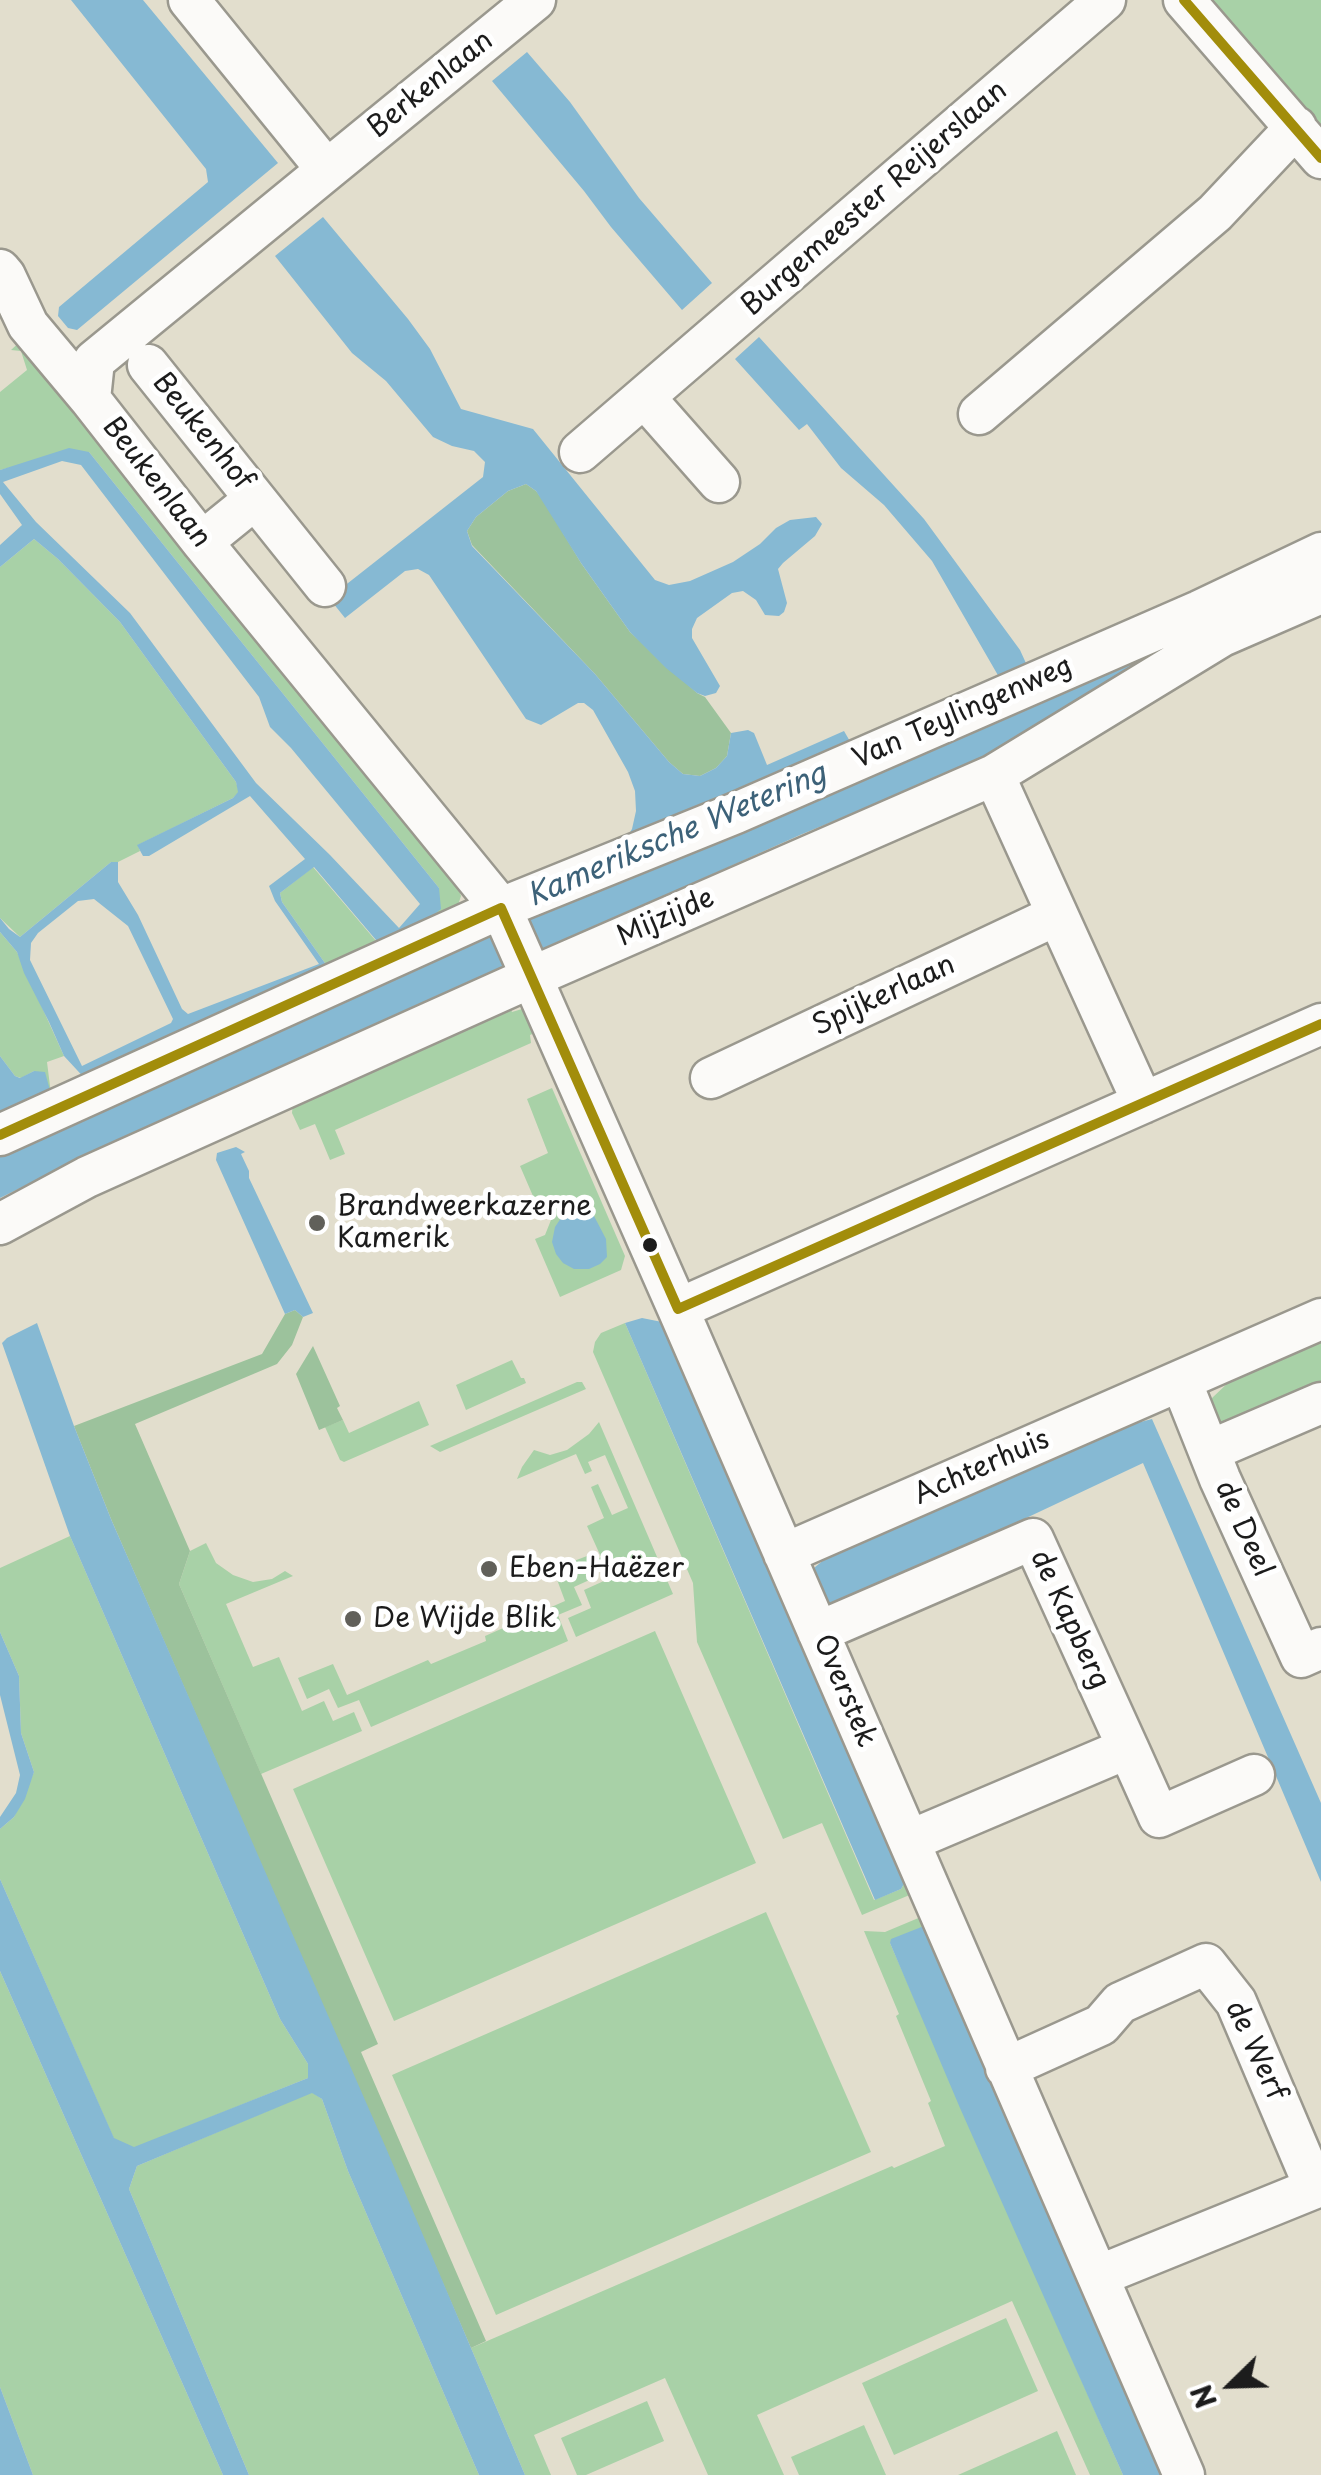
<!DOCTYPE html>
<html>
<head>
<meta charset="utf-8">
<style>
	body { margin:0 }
	#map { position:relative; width:1321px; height:2475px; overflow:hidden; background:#e2decd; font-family:"Playpen Sans",sans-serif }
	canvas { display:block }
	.north { position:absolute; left:1181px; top:2335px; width:100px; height:100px; -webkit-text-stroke:8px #fff; paint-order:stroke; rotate:247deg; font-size:28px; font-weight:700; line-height:40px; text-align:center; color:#1c1c1c }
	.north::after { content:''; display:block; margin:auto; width:35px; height:45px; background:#1c1c1c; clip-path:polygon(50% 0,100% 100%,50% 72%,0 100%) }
</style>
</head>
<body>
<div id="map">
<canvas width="1321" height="2475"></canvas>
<div class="north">N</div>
</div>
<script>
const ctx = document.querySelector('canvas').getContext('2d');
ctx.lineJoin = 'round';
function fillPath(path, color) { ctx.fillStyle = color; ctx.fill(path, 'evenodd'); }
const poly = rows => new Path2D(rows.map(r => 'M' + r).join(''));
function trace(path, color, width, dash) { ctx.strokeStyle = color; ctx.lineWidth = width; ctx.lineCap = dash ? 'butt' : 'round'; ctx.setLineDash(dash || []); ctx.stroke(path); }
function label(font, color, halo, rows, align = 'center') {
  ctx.font = font + ' "Playpen Sans",sans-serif'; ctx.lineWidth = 10; ctx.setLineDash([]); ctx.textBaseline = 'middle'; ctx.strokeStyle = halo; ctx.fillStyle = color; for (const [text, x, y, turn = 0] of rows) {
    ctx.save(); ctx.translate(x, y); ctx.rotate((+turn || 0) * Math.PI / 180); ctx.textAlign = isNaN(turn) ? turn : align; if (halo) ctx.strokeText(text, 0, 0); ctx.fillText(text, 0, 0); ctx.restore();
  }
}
fillPath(poly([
	[1211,0,1321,0,1321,127,1307,111],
	[25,337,455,879,461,896,456,911,419,938,439,888,89,452,28,463,0,470,0,392,27,370,21,351,11,350],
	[34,539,58,559,120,622,236,782,239,792,233,798,138,845,140,851,118,862,111,862,20,937,0,918,0,567],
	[313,867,376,941,372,945,327,966,282,902,280,893],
	[0,932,17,952,64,1056,47,1062,51,1094,34,1071,21,1078,15,1076,0,1056],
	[507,997,512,1012,522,1009,529,1012,537,1032,530,1035,531,1043,335,1130,345,1154,330,1160,315,1124,300,1130,292,1113,293,1102],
	[552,1088,625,1256,621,1270,560,1297,535,1239,545,1235,551,1220,543,1201,536,1203,520,1166,548,1153,527,1099],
	[625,1323,874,1900,901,1889,905,1882,919,1891,862,1915,822,1823,783,1839,697,1642,693,1583,593,1352,595,1342,601,1333],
	[1321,1342,1321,1388,1230,1426,1220,1424,1212,1407,1212,1398,1231,1380],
	[512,1360,521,1378,524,1378,526,1383,466,1410,456,1385],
	[577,1382,582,1382,586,1389,440,1452,430,1446],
	[419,1401,429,1425,344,1462,340,1460,325,1427,343,1420,349,1433],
	[599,1422,673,1594,576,1637,568,1618,591,1608,584,1590,606,1580,597,1559,601,1557,587,1526,604,1518,591,1487,598,1484,612,1515,628,1508,605,1455,588,1462,592,1471,585,1474,576,1454,517,1479,522,1467,534,1450,550,1455,567,1450,589,1434],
	[70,1536,280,2019,308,2064,308,2078,134,2148,114,2139,0,1879,0,1829,14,1817,34,1772,21,1733,19,1676,0,1632,0,1568],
	[206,1543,216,1563,233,1575,253,1582,272,1579,285,1571,293,1576,226,1604,253,1667,279,1657,302,1711,324,1701,333,1721,354,1712,362,1731,261,1774,179,1584,190,1551],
	[587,1556,596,1577,574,1587,582,1605,558,1615,568,1641,371,1727,359,1700,338,1708,329,1689,307,1699,298,1678,333,1664,347,1695,428,1660,431,1664,486,1641,485,1636,565,1601,553,1569],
	[655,1631,756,1863,394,2021,293,1789],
	[766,1912,871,2152,496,2315,392,2075],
	[928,1914,932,1923,890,1943,1123,2475,1090,2475,1012,2301,757,2415,784,2475,708,2475,665,2378,534,2435,551,2475,525,2475,471,2348,892,2166,894,2168,945,2146,928,2103,931,2101,896,2016,899,2014,864,1931,885,1932],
	[0,1971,223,2475,33,2475,0,2387],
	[312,2092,322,2099,348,2171,479,2475,249,2475,129,2189,137,2166],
	[1006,2318,1038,2391,894,2455,862,2383],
	[647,2401,664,2441,586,2475,577,2475,561,2438],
	[864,2425,886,2475,799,2475,791,2457],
	[1057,2431,1076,2475,958,2475]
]), '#a8d1a7');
fillPath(poly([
	[526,484,536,491,544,501,581,563,630,632,697,693,705,697,731,733,727,756,716,768,700,776,683,774,669,762,595,674,472,545,467,531,476,517,508,491],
	[295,1310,303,1317,292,1345,277,1364,135,1424,190,1551,179,1584,378,2044,361,2052,486,2341,471,2348,111,1519,74,1426,262,1354,285,1314],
	[313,1346,340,1406,337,1408,343,1420,319,1430,296,1374]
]), '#9cc29c');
fillPath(poly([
	[71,0,143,0,278,163,77,330,68,328,58,316,59,307,208,182,206,169],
	[527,52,570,102,639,198,712,283,682,310,611,227,584,191,492,81],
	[323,217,408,319,430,349,461,409,533,429,655,580,669,585,690,581,733,562,760,544,776,528,790,520,816,517,822,524,815,536,783,563,778,569,787,603,784,612,779,616,765,615,756,600,743,591,732,593,697,618,692,629,692,638,720,686,716,693,705,696,697,693,666,668,630,632,581,563,536,491,526,484,508,491,476,517,467,531,472,546,595,674,669,762,683,774,700,776,716,768,727,756,731,733,748,730,754,733,767,765,844,731,855,750,619,850,632,829,636,811,635,791,628,772,593,710,584,703,578,703,541,725,526,719,429,575,418,569,405,571,345,618,329,598,483,477,485,462,474,451,452,446,433,437,386,381,352,353,275,256],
	[759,337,924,519,1020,650,1030,672,1003,684,932,561,884,505,841,468,807,424,799,430,735,359],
	[69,448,89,452,439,888,441,909,406,937,89,1083,64,1056,49,1022,24,973,17,952,0,932,0,918,9,929,20,937,111,862,118,862,118,882,138,915,182,1009,188,1014,319,964,275,901,269,886,305,859,250,796,149,856,143,856,137,845,233,798,238,792,236,782,120,622,58,559,34,539,0,567,0,545,22,525,0,494,0,470],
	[62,461,81,465,259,697,270,727,291,748,420,904,399,928,330,855,256,783,130,613,36,522,3,482],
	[314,867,376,940,372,945,327,966,282,902,280,893],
	[94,899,128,926,173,1019,171,1023,82,1066,30,960,31,943,38,933,78,901],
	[1321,563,1003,748,969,765,800,835,490,974,415,1011,126,1136,0,1198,0,1153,474,938],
	[0,1056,15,1076,20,1078,34,1071,45,1072,51,1094,0,1124],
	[236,1147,245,1152,241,1154,249,1171,249,1178,313,1313,303,1317,295,1310,285,1314,216,1160,217,1153],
	[574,1209,594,1216,606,1239,607,1257,600,1264,589,1269,574,1269,563,1263,556,1254,552,1242,555,1227,563,1215],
	[642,1318,662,1322,905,1882,901,1889,875,1900,625,1323],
	[37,1323,74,1426,111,1519,386,2148,525,2475,479,2475,348,2171,322,2099,312,2093,137,2166,129,2189,249,2475,223,2475,0,1971,0,1879,114,2138,134,2147,308,2078,308,2064,280,2019,70,1536,2,1343,7,1338],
	[1152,1419,1321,1803,1321,1882,1143,1463,835,1608,827,1606,810,1580,814,1568,826,1558,1133,1424],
	[0,1632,19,1676,21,1733,34,1772,25,1799,14,1817,0,1829,0,1817,16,1793,20,1775,0,1695],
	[924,1926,1017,2143,1162,2475,1123,2475,960,2108,890,1943,891,1939],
	[0,2387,33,2475,0,2475]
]), '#86b9d3');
const minor = poly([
	[189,0,327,170,94,361,90,399,202,542,501,908,678,1309,1184,2475],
	[1184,0,1321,158],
	[327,170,535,0],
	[0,270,5,276,28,325,90,399],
	[148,365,325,586],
	[644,397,719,482],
	[979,414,1215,213,1296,127],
	[580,452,1105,0],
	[202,542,255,499],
	[994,775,1143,1103],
	[711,1078,1057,915],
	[0,1135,501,908,736,813,1199,611,1321,553],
	[0,1224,87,1177,532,977,994,775,1222,636,1321,593],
	[678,1309,1321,1024],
	[1181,1381,1220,1479,1301,1657,1321,1648],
	[1209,1451,1321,1403],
	[784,1554,1321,1319],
	[818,1632,1033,1539,1128,1748,909,1841],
	[1128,1748,1159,1817,1254,1775],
	[1006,2068,1101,2025,1120,2003,1206,1964,1236,2002,1315,2188,1098,2276]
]);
trace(minor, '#9a988e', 45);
trace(minor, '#fbfaf8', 40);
trace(poly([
	[1184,0,1321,158],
	[501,908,678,1309],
	[0,1135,501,908],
	[678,1309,1321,1024]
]), '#a28d0b', 10);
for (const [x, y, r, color] of [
	[317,1223,10,"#61605a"],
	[650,1245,9,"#1c1c1c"],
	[489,1569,10,"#61605a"],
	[353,1619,10,"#61605a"]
]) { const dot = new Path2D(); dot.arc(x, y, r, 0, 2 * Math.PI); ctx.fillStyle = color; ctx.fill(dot); trace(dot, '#fff', 4); }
label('28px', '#1c1c1c', '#fff', [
	["Berkenlaan",431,85,-39],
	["Burgemeester Reijerslaan",875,199,-41],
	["Beukenhof",202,432,51],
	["Beukenlaan",156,483,52],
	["Van Teylingenweg",963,713,-24],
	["Mijzijde",666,918,-24],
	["Spijkerlaan",884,996,-25],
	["Achterhuis",982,1468,-24],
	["de Deel",1243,1529,66],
	["de Kapberg",1069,1620,65],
	["Overstek",844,1691,67],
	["de Werf",1255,2051,65]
]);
label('28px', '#1c1c1c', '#fff', [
	["Brandweerkazerne",337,1207],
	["Kamerik",337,1239],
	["Eben-Haëzer",509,1569],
	["De Wijde Blik",373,1619]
], 'left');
label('italic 30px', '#3d6279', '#fff', [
	["Kameriksche Wetering",677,836,-23]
]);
</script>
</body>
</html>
